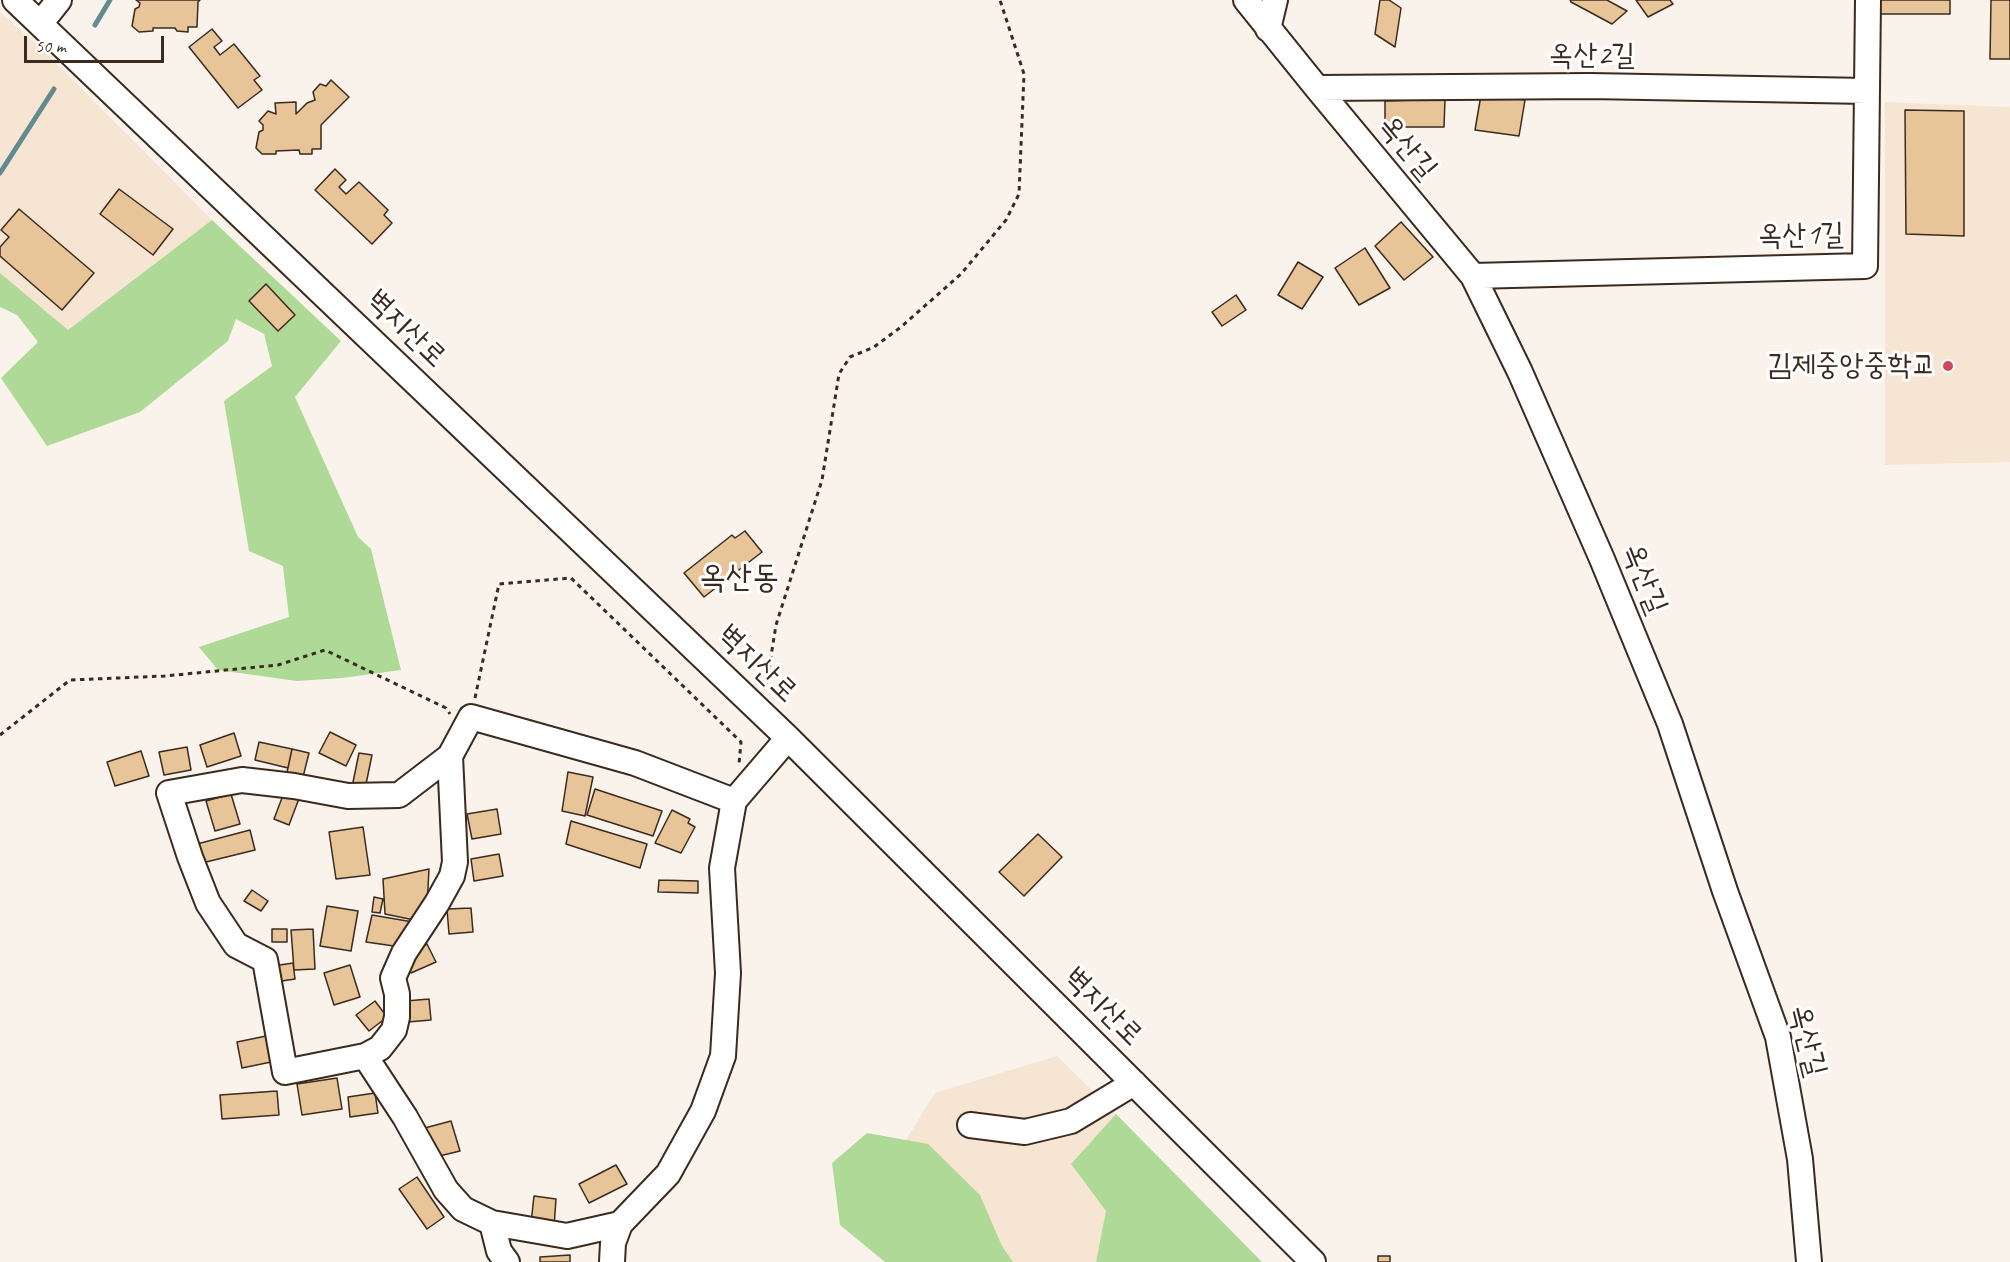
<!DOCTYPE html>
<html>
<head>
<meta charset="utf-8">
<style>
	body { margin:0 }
	#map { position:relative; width:2010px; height:1262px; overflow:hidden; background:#faf3eb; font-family:Caveat,sans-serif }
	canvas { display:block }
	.scale { position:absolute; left:24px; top:36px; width:140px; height:27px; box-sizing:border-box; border:3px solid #3b2a1e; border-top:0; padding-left:8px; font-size:18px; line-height:21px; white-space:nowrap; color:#3b2a1e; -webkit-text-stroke:4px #fff; paint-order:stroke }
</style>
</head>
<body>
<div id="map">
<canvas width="2010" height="1262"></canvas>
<div class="scale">50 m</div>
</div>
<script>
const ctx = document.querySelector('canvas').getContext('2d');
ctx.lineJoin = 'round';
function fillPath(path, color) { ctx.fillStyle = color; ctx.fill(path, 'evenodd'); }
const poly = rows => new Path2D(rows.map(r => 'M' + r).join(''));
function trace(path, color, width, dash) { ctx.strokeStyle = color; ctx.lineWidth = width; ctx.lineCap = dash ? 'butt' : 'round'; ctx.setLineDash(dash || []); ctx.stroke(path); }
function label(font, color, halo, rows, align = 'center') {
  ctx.font = font + ' Caveat,"Poor Story",sans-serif'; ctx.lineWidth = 6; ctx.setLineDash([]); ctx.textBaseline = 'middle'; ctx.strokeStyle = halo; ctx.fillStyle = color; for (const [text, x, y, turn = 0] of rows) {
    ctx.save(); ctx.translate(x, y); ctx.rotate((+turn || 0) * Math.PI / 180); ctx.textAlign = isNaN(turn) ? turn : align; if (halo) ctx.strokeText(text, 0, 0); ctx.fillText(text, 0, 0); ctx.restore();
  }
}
fillPath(poly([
	[0,12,51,58,212,220,67,331,0,273],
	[1885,102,2010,107,2010,462,1885,465],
	[1057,1056,1116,1114,1071,1164,1106,1211,1096,1262,1013,1262,1002,1246,980,1195,906,1140,935,1093]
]), '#f5e5d2');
fillPath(poly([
	[212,220,341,341,295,397,358,537,371,549,401,670,342,678,297,681,218,670,199,647,289,617,283,566,249,551,224,401,272,366,264,334,236,319,228,341,140,412,47,446,1,378,38,342,17,315,0,307,0,273,68,330],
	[1116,1114,1262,1262,1096,1262,1106,1211,1071,1164],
	[867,1133,928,1144,980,1195,1002,1246,1013,1262,885,1262,840,1225,832,1163]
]), '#afd997');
trace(poly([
	[95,25,110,0],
	[0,173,54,89]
]), '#638b8f', 5);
const building = poly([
	[136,0,200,0,198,2,197,27,188,27,188,32,177,31,175,28,153,28,153,31,139,32,132,26,135,9,139,7,140,3,136,0],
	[1380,0,1389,0,1401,8,1395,47,1375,34,1380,0],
	[1570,0,1607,0,1627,11,1612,24,1571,2,1570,0],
	[1636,0,1670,0,1673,4,1648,17,1636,0],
	[1880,0,1950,0,1950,14,1880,14,1880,0],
	[1991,0,2010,0,2010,59,1990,59,1991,0],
	[212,29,222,41,214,47,220,55,234,44,260,76,254,80,262,90,238,108,189,47,212,29],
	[331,80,349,97,321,125,321,149,312,149,312,154,300,154,299,150,276,151,276,154,262,154,256,148,259,132,263,130,263,125,259,121,268,111,276,114,275,103,296,102,296,114,307,103,315,100,313,92,320,84,326,86,331,80],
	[1481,95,1525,100,1519,136,1475,130,1481,95],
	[1445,99,1444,127,1385,127,1385,101,1445,99],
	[1905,110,1964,111,1964,236,1906,234,1905,110],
	[335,169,346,180,339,187,346,194,359,182,388,210,384,215,392,223,372,244,315,190,335,169],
	[119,189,173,229,153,255,100,214,119,189],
	[19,209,94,273,62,310,0,256,0,247,9,237,1,230,19,209],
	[1401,222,1433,257,1404,280,1375,246,1401,222],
	[1365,248,1390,288,1359,305,1335,268,1365,248],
	[1298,262,1323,277,1302,309,1278,295,1298,262],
	[266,284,295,315,278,331,249,301,266,284],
	[1236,295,1246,310,1222,326,1212,312,1236,295],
	[745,531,762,552,704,597,684,573,732,535,735,538,745,531],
	[330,732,356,745,346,766,319,753,330,732],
	[234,733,241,756,207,767,200,745,234,733],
	[259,742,292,749,288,768,255,760,259,742],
	[187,747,191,770,164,775,159,752,187,747],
	[292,749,309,753,302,781,286,777,292,749],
	[141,751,149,776,115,786,107,762,141,751],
	[359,753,372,755,365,789,352,787,359,753],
	[568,772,593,777,585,816,562,811,568,772],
	[595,789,662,811,653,836,587,815,595,789],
	[285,790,300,796,289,825,274,819,285,790],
	[231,794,240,824,215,831,206,801,231,794],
	[497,809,501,834,472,839,467,814,497,809],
	[672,810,690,819,688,823,695,827,681,853,655,843,672,810],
	[571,821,647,844,640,868,566,844,571,821],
	[363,827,370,875,336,879,329,832,363,827],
	[250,830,255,850,202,863,197,844,250,830],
	[1038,834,1062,857,1024,896,999,872,1038,834],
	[499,854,503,876,474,881,471,859,499,854],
	[429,869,427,907,414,920,385,914,383,879,429,869],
	[659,880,698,881,698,893,658,892,659,880],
	[252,890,268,901,261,911,244,901,252,890],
	[374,897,383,899,380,913,372,912,374,897],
	[327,906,358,911,351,951,320,946,327,906],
	[471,908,473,932,449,934,447,909,471,908],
	[372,915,413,922,401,947,366,942,372,915],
	[272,929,287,929,287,942,272,942,272,929],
	[313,929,315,969,294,970,291,930,313,929],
	[427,944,436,962,411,973,403,955,427,944],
	[293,963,295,979,275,982,273,966,293,963],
	[350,965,360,997,334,1005,324,973,350,965],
	[429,999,431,1020,408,1022,406,1001,429,999],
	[375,1001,387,1017,369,1031,356,1015,375,1001],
	[271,1035,276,1061,242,1068,237,1042,271,1035],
	[337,1078,342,1109,302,1115,297,1084,337,1078],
	[277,1091,279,1115,222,1119,220,1095,277,1091],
	[375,1093,378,1113,350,1117,348,1097,375,1093],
	[451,1121,460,1151,431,1158,421,1129,451,1121],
	[616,1165,627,1184,589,1203,579,1184,616,1165],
	[417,1177,444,1217,427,1229,399,1189,417,1177],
	[534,1196,556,1199,554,1227,531,1223,534,1196],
	[570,1255,570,1262,540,1262,540,1257,570,1255],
	[1378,1256,1390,1256,1390,1262,1378,1262,1378,1256]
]);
fillPath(building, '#e8c499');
trace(building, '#3b2a1e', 1.5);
const minor = poly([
	[15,0,788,738,1313,1262],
	[1246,0,1317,88,1473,276,1520,372,1602,559,1670,724,1725,891,1778,1037,1800,1159,1809,1262],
	[40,24,59,0],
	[1268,29,1275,0],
	[1317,88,1590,86,1867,91],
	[1473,276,1865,266,1868,0],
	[365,1056,380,1048,394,1030,397,1017,397,994,393,978,404,953,437,903,452,876,455,862,450,756],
	[970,1125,1025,1132,1071,1121,1134,1083],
	[492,1223,499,1251,507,1262],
	[620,1224,567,1236,492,1223,463,1209,446,1190,405,1117,365,1056,285,1072,265,960,236,945,208,903,190,857,169,793,242,780,294,786,348,796,399,795,450,756,471,717,635,763,734,801],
	[612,1262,613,1243,620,1224,668,1174,703,1111,723,1056,728,973,722,868,734,801,788,738]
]);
trace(minor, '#3b2a1e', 28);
trace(poly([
	[766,687,776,625,822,480,839,374,850,357,874,347,901,327,961,274,1006,220,1019,194,1024,74,1000,0],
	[475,698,499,584,571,578,741,742,739,764],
	[0,735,70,680,165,676,278,665,325,650,446,708,450,714]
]), '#3b2a1e', 3, [4.5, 4.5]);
trace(minor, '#fff', 24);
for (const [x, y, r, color] of [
	[1948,366,6,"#d1495b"]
]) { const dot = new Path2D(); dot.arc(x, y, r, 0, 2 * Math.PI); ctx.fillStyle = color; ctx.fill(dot); trace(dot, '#fff', 2); }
label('30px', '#3b2a1e', '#fff', [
	["옥산2길",1592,56],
	["옥산길",1407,148,50],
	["옥산1길",1801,236,-1],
	["벽지산로",406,329,44],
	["옥산길",1644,579,68],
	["벽지산로",757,664,44],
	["벽지산로",1103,1007,45],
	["옥산길",1807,1041,76]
]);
label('30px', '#3b2a1e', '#fff', [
	["김제중앙중학교",1936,366]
], 'right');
label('33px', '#3b2a1e', '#fff', [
	["옥산동",739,578]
]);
</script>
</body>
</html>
